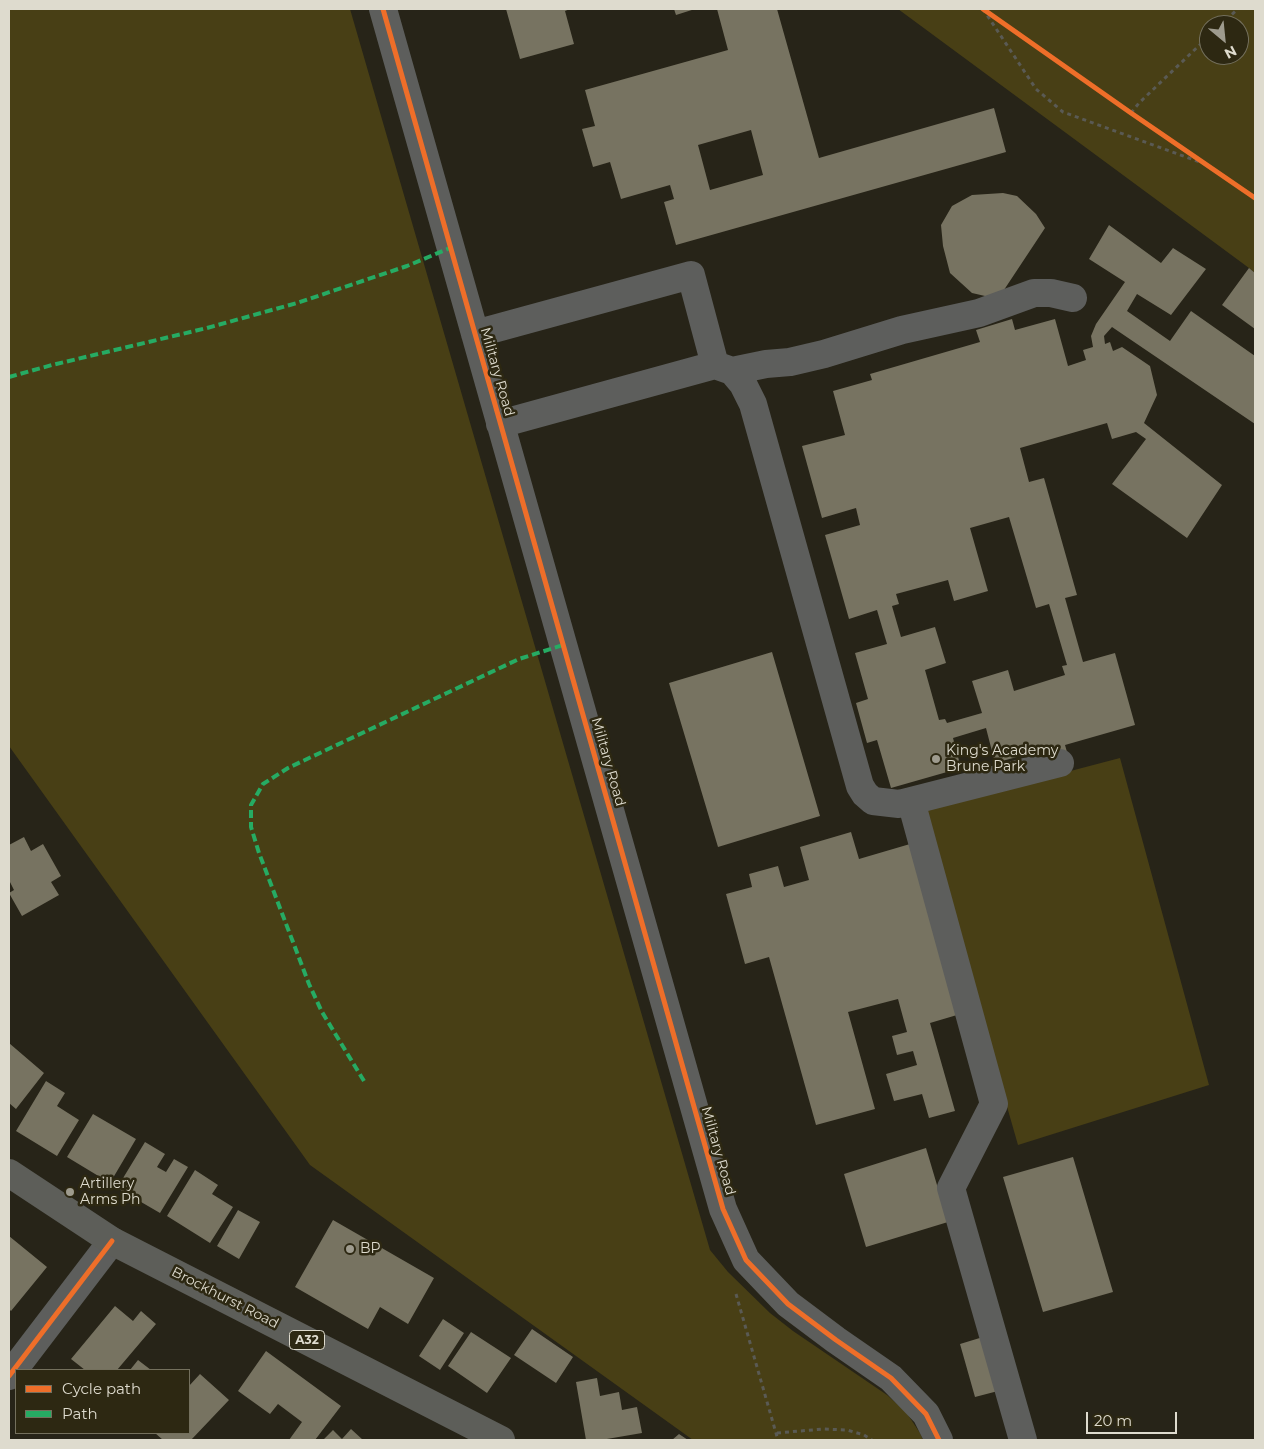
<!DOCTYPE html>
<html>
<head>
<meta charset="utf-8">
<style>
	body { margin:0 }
	#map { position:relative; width:1264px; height:1449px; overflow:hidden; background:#272418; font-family:Montserrat,sans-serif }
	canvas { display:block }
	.frame { position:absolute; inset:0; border:10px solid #dedbce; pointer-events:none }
	.legend { position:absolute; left:15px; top:1369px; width:175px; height:65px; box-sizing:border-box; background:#2d2812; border:1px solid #74705d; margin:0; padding:6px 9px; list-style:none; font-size:15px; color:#dedbce }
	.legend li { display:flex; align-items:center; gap:10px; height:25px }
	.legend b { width:25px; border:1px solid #74705d }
	.north { position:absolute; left:1199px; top:15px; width:50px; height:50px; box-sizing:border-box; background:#2d2812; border:1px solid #74705d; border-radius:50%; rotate:152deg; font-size:14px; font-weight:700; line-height:20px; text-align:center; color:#dedbce }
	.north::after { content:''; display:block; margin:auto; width:18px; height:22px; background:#9e9b8e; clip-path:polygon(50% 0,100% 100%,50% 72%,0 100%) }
	.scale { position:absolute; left:1086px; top:1412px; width:91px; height:22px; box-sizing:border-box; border:2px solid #dedbce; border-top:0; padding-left:6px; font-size:15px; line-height:18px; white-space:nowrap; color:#dedbce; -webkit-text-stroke:4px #2d2812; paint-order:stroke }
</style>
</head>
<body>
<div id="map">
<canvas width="1264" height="1449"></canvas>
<div class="frame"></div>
<ul class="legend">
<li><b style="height:6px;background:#ee6e29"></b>Cycle path</li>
<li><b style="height:6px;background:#26ab63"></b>Path</li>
</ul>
<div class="north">N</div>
<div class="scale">20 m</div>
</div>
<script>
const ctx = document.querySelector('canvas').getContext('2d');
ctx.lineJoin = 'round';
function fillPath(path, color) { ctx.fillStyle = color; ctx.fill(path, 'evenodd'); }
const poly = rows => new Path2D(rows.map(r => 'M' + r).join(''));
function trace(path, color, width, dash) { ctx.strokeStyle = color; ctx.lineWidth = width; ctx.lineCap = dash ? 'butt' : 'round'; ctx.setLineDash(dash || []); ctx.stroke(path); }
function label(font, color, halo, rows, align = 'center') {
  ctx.font = font + ' Montserrat,sans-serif'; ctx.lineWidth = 5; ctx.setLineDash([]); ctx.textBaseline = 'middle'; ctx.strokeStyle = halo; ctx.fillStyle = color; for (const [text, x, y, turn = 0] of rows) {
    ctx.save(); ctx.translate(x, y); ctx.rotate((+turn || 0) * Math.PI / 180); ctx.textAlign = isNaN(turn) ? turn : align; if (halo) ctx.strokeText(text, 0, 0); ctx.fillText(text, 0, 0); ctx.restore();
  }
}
fillPath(poly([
	[9,9,350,9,710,1250,728,1272,770,1313,793,1331,887,1395,906,1412,920,1433,923,1440,693,1440,310,1165,9,746],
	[898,9,1255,9,1255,273,1249,268],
	[1209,25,1239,25,1239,55,1209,55],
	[1120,758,1209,1085,1018,1145,922,810]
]), '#483f15');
fillPath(poly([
	[506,9,570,9,565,11,574,44,520,59],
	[674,9,695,9,676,15],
	[717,9,777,9,819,158,994,108,1006,152,676,245,664,202,674,199,670,185,621,199,610,162,593,167,582,129,595,126,585,90,728,50],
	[751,130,763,175,710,190,698,145],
	[1003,193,1017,196,1036,214,1045,228,998,299,972,293,950,273,943,246,941,225,952,206,972,195],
	[1109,225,1161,263,1173,248,1206,269,1171,315,1137,294,1127,311,1170,341,1191,311,1255,356,1255,424,1112,327,1104,336,1105,344,1110,342,1113,351,1122,347,1150,366,1157,395,1144,423,1222,485,1187,538,1112,484,1146,439,1136,432,1112,439,1107,423,1020,448,1029,482,1044,478,1077,595,1065,598,1083,662,1115,653,1135,725,1065,745,1067,752,1051,756,1049,748,995,763,986,728,953,738,961,768,891,788,877,740,867,743,856,703,868,699,855,653,887,644,877,610,849,619,825,535,860,525,856,508,822,518,802,446,845,435,833,391,872,380,870,374,980,342,976,330,1012,319,1015,330,1055,319,1068,366,1086,360,1083,350,1093,347,1091,336,1096,324,1125,282,1089,259],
	[1009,517,1036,608,1049,604,1067,665,1062,666,1065,675,1014,691,1008,670,972,681,982,713,947,723,945,719,939,720,925,670,946,663,935,627,901,637,892,606,899,604,896,594,948,580,954,601,988,591,970,528],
	[1249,268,1255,273,1255,329,1222,305],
	[772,652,820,816,718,847,669,683],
	[851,832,859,859,910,844,957,1015,930,1023,955,1111,929,1118,922,1094,894,1101,886,1074,917,1065,913,1051,897,1055,892,1036,907,1032,898,999,848,1012,875,1109,816,1125,769,957,745,964,726,894,752,887,749,874,778,866,784,887,809,880,800,847],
	[24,837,31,851,43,844,61,876,51,882,59,895,22,916,9,893,14,890,9,880,9,845],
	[9,1043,44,1073,16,1109,9,1103],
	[46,1081,65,1093,57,1106,79,1120,57,1156,16,1131],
	[93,1114,136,1139,110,1183,67,1157],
	[145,1142,165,1154,157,1167,166,1172,174,1159,188,1167,160,1213,117,1188],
	[926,1148,948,1222,866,1247,844,1174],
	[1073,1157,1113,1292,1043,1312,1003,1177],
	[195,1170,218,1185,212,1194,233,1207,210,1243,167,1216],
	[238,1210,260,1222,239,1259,217,1246],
	[333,1220,434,1278,408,1324,380,1307,368,1329,295,1287],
	[9,1236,47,1267,11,1311,9,1309],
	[115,1306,133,1321,141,1311,156,1324,117,1370,85,1370,71,1359],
	[443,1319,464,1333,440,1370,419,1356],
	[532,1329,573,1357,556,1383,514,1355],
	[471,1332,511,1358,487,1393,448,1366],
	[983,1337,998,1391,975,1397,960,1344],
	[266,1351,341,1406,315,1440,289,1440,302,1422,278,1404,270,1414,238,1391],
	[138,1360,151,1370,130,1370],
	[200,1374,229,1400,191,1440,163,1440,155,1433,189,1433,189,1386],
	[597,1378,600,1396,619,1392,622,1410,637,1407,642,1433,601,1440,586,1440,576,1382],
	[351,1429,363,1440,323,1440,333,1430,342,1439],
	[679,1434,688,1440,672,1440]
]), '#777361');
trace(poly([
	[983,9,1036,89,1063,112,1205,164],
	[1220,25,1238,9],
	[1131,113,1139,103,1209,36],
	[736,1294,778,1440],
	[777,1433,823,1429,847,1430,864,1435,872,1440]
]), '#5a5a54', 3, [4, 4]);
trace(poly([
	[383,9,723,1209,746,1260,788,1304,836,1340,891,1378,926,1414,939,1440],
	[475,334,691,275,715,365,732,371,743,384,753,404,860,786,865,794,873,801,899,804,1060,763],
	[732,371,766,364,790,362,824,354,902,330,979,313,1034,293,1051,293,1073,298],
	[500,424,715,365],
	[911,801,994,1104,951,1188,1023,1440],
	[9,1376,112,1241]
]), '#5d5e5c', 28);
trace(poly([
	[9,1173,112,1241,501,1440]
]), '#5d5e59', 28);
trace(poly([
	[9,377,52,365,207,328,297,303,407,266,450,248],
	[364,1081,322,1012,309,984,259,853,251,827,251,805,263,784,288,768,519,659,563,645]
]), '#26ab63', 4, [8, 4]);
trace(poly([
	[383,9,723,1209,746,1260,788,1304,836,1340,891,1378,926,1414,939,1440],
	[983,9,1131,113,1255,198],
	[9,1376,112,1241]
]), '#ee6e29', 5);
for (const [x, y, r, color] of [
	[936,759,5,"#9e9b8e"],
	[70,1192,5,"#9e9b8e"],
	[350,1249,5,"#9e9b8e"]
]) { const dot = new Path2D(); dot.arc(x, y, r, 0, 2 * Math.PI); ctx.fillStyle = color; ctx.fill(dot); trace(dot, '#2d2812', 2); }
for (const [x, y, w] of [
	[307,1340,35]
]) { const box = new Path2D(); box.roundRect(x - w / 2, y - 9.5, w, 19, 4); ctx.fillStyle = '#2d2812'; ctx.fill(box); trace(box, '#dedbce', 1); }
label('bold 12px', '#dedbce', null, [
	["A32",307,1340]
]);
label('14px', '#dedbce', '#2d2812', [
	["Military Road",497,372,74],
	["Military Road",608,762,74],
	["Military Road",718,1151,74],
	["Brockhurst Road",225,1298,27]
]);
label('14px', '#dedbce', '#2d2812', [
	["King's Academy",946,751],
	["Brune Park",946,767],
	["Artillery",80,1184],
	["Arms Ph",80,1200],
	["BP",360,1249]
], 'left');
</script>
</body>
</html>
